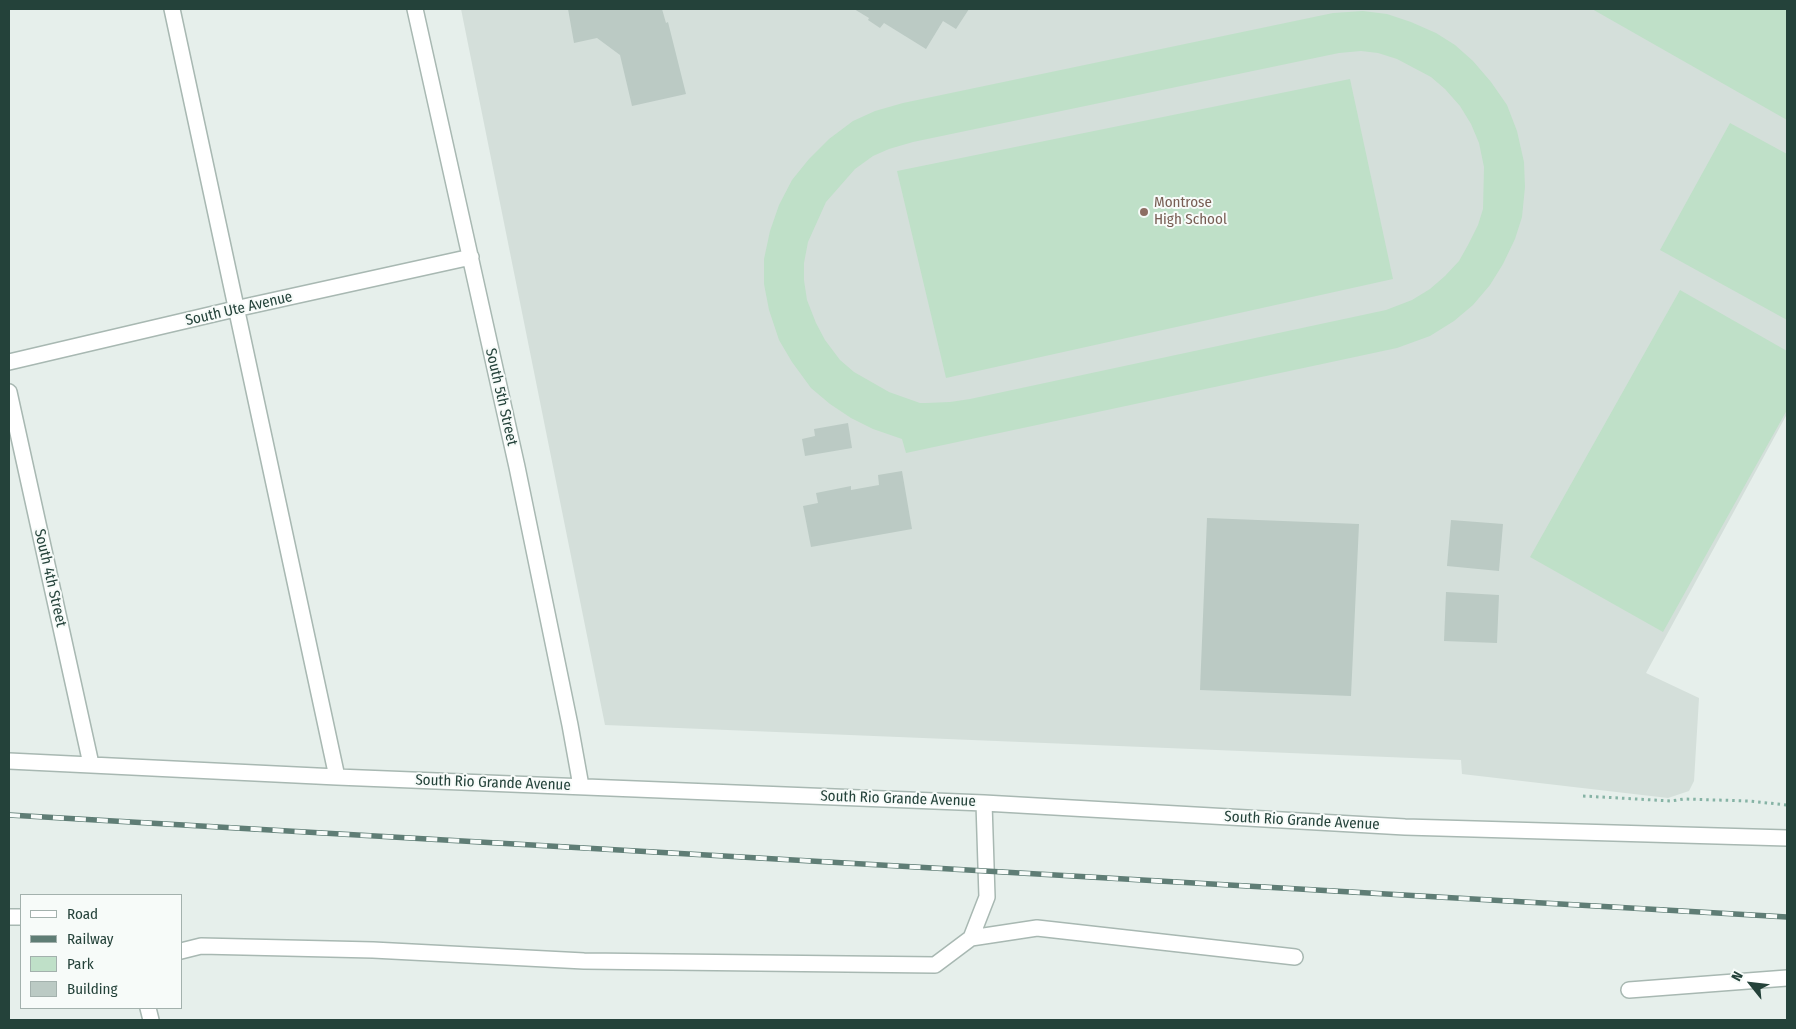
<!DOCTYPE html>
<html>
<head>
<meta charset="utf-8">
<style>
	body { margin:0 }
	#map { position:relative; width:1796px; height:1029px; overflow:hidden; background:#e6efeb; font-family:"Fira Sans Condensed",sans-serif }
	canvas { display:block }
	.frame { position:absolute; inset:0; border:10px solid #24423a; pointer-events:none }
	.legend { position:absolute; left:20px; top:894px; width:162px; height:115px; box-sizing:border-box; background:#f7fbf9; border:1px solid #a3b1ad; margin:0; padding:6px 9px; list-style:none; font-size:15px; color:#24423a }
	.legend li { display:flex; align-items:center; gap:10px; height:25px }
	.legend b { width:25px; border:1px solid #a3b1ad }
	.north { position:absolute; left:1726px; top:959px; width:50px; height:50px; -webkit-text-stroke:4px #f7fbf9; paint-order:stroke; rotate:299deg; font-size:14px; font-weight:700; line-height:20px; text-align:center; color:#24423a }
	.north::after { content:''; display:block; margin:auto; width:18px; height:22px; background:#24423a; clip-path:polygon(50% 0,100% 100%,50% 72%,0 100%) }
</style>
</head>
<body>
<div id="map">
<canvas width="1796" height="1029"></canvas>
<div class="frame"></div>
<ul class="legend">
<li><b style="height:6px;background:#fff"></b>Road</li>
<li><b style="height:6px;background:#5f7d75"></b>Railway</li>
<li><b style="height:14px;background:#bfe0c8"></b>Park</li>
<li><b style="height:14px;background:#bbcac4"></b>Building</li>
</ul>
<div class="north">N</div>
</div>
<script>
const ctx = document.querySelector('canvas').getContext('2d');
ctx.lineJoin = 'round';
function fillPath(path, color) { ctx.fillStyle = color; ctx.fill(path, 'evenodd'); }
const poly = rows => new Path2D(rows.map(r => 'M' + r).join(''));
function trace(path, color, width, dash) { ctx.strokeStyle = color; ctx.lineWidth = width; ctx.lineCap = dash ? 'butt' : 'round'; ctx.setLineDash(dash || []); ctx.stroke(path); }
function label(font, color, halo, rows, align = 'center') {
  ctx.font = font + ' "Fira Sans Condensed",sans-serif'; ctx.lineWidth = 4; ctx.setLineDash([]); ctx.textBaseline = 'middle'; ctx.strokeStyle = halo; ctx.fillStyle = color; for (const [text, x, y, turn = 0] of rows) {
    ctx.save(); ctx.translate(x, y); ctx.rotate((+turn || 0) * Math.PI / 180); ctx.textAlign = isNaN(turn) ? turn : align; if (halo) ctx.strokeText(text, 0, 0); ctx.fillText(text, 0, 0); ctx.restore();
  }
}
fillPath(poly([
	[461,9,1787,9,1787,414,1646,673,1699,698,1694,781,1689,791,1668,798,1462,774,1461,760,605,725]
]), '#d4dfda');
fillPath(poly([
	[1592,9,1787,9,1787,120],
	[1363,11,1387,14,1411,22,1436,33,1455,45,1473,61,1491,82,1507,105,1517,131,1524,162,1525,187,1522,217,1515,239,1503,264,1490,285,1473,305,1454,321,1430,336,1397,348,906,453,902,439,873,429,851,418,830,404,811,388,792,362,779,340,769,310,764,284,764,259,770,231,779,205,792,180,809,159,829,139,853,121,875,111,903,103,1333,13],
	[1361,51,1378,53,1397,59,1431,77,1445,89,1460,106,1471,124,1479,143,1484,167,1483,209,1478,225,1468,245,1459,261,1445,276,1430,289,1412,300,1386,310,970,399,950,402,926,403,920,403,889,392,854,372,840,360,825,340,816,323,807,300,804,280,804,263,808,242,826,202,855,169,873,156,889,149,913,142,1339,53],
	[1350,79,1393,279,946,378,897,171],
	[1730,123,1787,154,1787,320,1660,250],
	[1680,290,1787,351,1787,410,1663,632,1530,557]
]), '#bfe0c8');
fillPath(poly([
	[568,9,662,9,666,23,668,22,686,94,632,106,620,55,597,38,574,43],
	[854,9,969,9,956,29,943,21,926,49,884,23,880,28,868,20,869,18],
	[848,423,852,448,805,456,802,439,815,436,814,429],
	[902,471,912,529,811,547,803,506,818,503,816,493,851,486,851,490,879,485,878,475],
	[1207,518,1359,524,1351,696,1200,690],
	[1451,520,1503,524,1499,571,1447,566],
	[1446,592,1499,595,1497,643,1444,641]
]), '#bbcac4');
const minor = poly([
	[172,9,337,777],
	[415,9,517,467,570,725,581,786],
	[9,362,235,309,471,257],
	[9,392,91,764],
	[9,761,337,777,984,803,1405,827,1787,838],
	[9,917,21,917],
	[971,938,1037,928,1295,957],
	[181,951,201,946,373,950,584,961,935,965,971,938,987,897,984,803],
	[1629,990,1787,978],
	[148,1008,151,1020]
]);
trace(minor, '#a8b8b2', 18);
trace(poly([
	[1583,796,1671,801,1684,799,1749,801,1787,805]
]), '#86b3a5', 3, [2.5, 4]);
trace(minor, '#fff', 15);
const rail = poly([
	[9,815,1787,917]
]);
trace(rail, '#5f7d75', 5.5);
trace(rail, '#f7fbf9', 4, [11]);
for (const [x, y, r, color] of [
	[1144,212,5,"#8d6e63"]
]) { const dot = new Path2D(); dot.arc(x, y, r, 0, 2 * Math.PI); ctx.fillStyle = color; ctx.fill(dot); trace(dot, '#f7fbf9', 2); }
label('15px', '#785e54', '#f7fbf9', [
	["Montrose",1154,203],
	["High School",1154,220]
], 'left');
label('15px', '#24423a', '#f7fbf9', [
	["South Ute Avenue",239,309,-13],
	["South 5th Street",501,397,77],
	["South 4th Street",50,578,77],
	["South Rio Grande Avenue",493,783,2],
	["South Rio Grande Avenue",898,799,2],
	["South Rio Grande Avenue",1302,821,3]
]);
</script>
</body>
</html>
